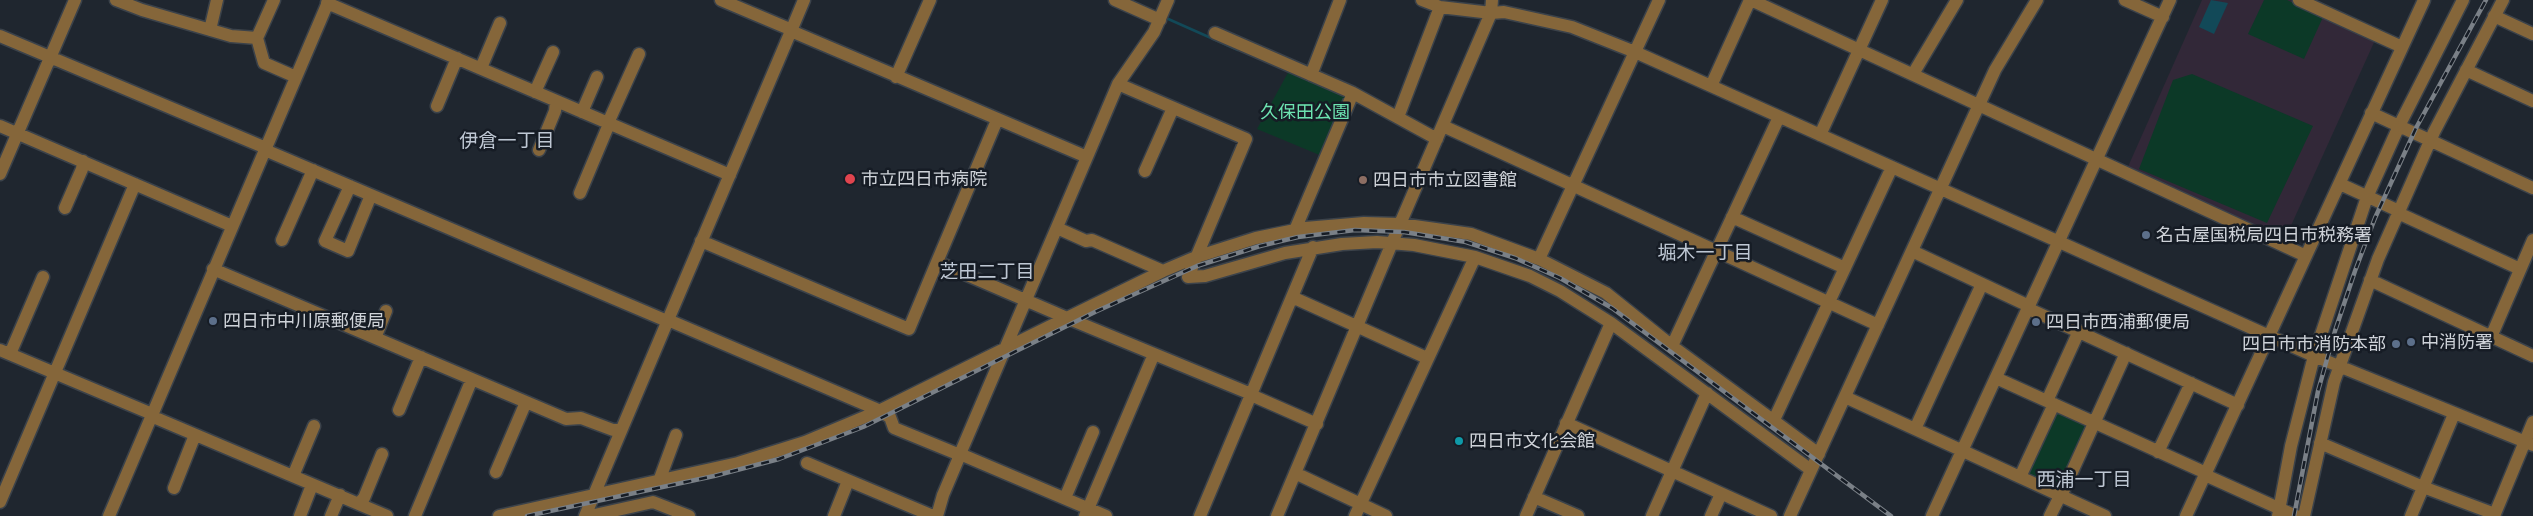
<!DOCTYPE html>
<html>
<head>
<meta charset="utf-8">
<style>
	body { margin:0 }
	canvas { display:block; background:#1f262f }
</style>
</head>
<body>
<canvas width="2533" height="516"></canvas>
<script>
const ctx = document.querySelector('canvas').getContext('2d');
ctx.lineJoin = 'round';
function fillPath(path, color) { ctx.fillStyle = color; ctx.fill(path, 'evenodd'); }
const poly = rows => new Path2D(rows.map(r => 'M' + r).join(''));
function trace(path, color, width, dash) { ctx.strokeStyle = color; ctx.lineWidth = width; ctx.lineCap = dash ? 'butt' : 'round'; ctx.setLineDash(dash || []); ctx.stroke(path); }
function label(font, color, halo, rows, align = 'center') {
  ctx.font = font + ' Commissioner,"Noto Sans JP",sans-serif'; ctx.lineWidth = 5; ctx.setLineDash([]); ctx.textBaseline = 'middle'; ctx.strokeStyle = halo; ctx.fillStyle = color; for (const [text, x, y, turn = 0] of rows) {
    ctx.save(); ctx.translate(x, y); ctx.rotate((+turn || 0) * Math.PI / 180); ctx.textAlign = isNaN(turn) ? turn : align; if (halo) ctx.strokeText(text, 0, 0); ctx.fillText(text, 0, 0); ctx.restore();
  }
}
fillPath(poly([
	[2202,0,2290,0,2376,38,2284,241,2127,169]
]), '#322838');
fillPath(poly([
	[2264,0,2287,0,2323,17,2304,59,2248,34],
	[1290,69,1348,94,1322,156,1257,129],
	[2192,74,2313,126,2267,223,2139,169,2173,80],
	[2054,408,2087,424,2087,429,2061,487,2057,488,2026,473]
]), '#0c3927');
fillPath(poly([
	[2211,0,2228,3,2214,34,2199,27]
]), '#124958');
trace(poly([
	[1166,18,1238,50]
]), '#124958', 2.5);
const minor = poly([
	[116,0,142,10,231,36,257,38,274,0],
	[721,0,792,30],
	[1115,0,1160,20],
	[1422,0,1440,7,1491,13,1504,12,1572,27,1635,52,2314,356,2533,445],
	[1751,0,2306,256],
	[2125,0,2163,17],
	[2299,0,2402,47],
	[327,3,730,175],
	[2494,16,2533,34],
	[210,30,217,0],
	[791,31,804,0],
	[1215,33,1353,93,1437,139],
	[0,36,266,148],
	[257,38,264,63,296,77],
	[481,68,500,23],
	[2466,70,2533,101],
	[1913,74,1957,0],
	[1311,75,1340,0],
	[896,77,930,0],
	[1118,84,1246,139,1188,277,1205,276,1285,253,1342,244,1377,242,1414,245,1475,257,1530,276,1560,291,1611,323,1811,470],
	[1711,86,1750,0],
	[535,92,553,52],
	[437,106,457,58],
	[582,112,597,77],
	[2371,113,2533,188],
	[1398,117,1440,7],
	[608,123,639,54],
	[0,126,232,226],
	[1443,126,1878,325],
	[1820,135,1882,0],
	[265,150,667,321],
	[539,150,555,111,556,101],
	[1087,157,1118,84,1154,32,1168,0],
	[1145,171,1173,108],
	[0,174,75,0],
	[2340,184,2399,211],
	[350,186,325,241,348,251,371,195],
	[580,193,609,124],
	[65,208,82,169,83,161],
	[2398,213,2520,269],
	[1732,217,1845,268],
	[1295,230,1353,93],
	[282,240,313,170],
	[701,241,909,329,937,262,1067,318,1163,271,1092,240,1086,241,1057,228],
	[1912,251,2029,306],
	[1539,259,1659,0],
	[937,262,997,120],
	[213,269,566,419,581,418,613,430,621,430],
	[1163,271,1196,257,1256,238,1305,228,1364,223,1400,224,1491,13,1492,0],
	[2370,280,2533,356],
	[1292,297,1427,358],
	[2029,309,2238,405],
	[2491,337,2533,240],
	[375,338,386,311],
	[1672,346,1779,117],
	[0,350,152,414],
	[10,354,43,277],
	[1996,378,2206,473],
	[1251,395,1317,424],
	[1845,397,2105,516],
	[2047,401,2079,331],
	[399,410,421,357],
	[151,416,387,516],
	[1773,422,1892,167],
	[1566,423,1771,516],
	[1915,429,1982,284],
	[2320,443,2423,487,2495,514],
	[2158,452,2191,383],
	[960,454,1106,516],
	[807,463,933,516],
	[496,472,526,402],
	[1295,473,1386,516],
	[2205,475,2296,516],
	[293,476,314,426],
	[2020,477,2054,404],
	[659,481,676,435],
	[174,488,195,435],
	[2061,496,2126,353],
	[1534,497,1578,516],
	[1065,498,1093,432],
	[0,502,135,184],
	[359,503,364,498,382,454],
	[109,516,329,0],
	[300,516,312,485],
	[331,516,340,495],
	[415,516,472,379],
	[499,516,738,463,805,442,879,411,1067,318,1251,394],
	[585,516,668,320],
	[590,516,653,502,689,516],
	[834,516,848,481],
	[937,516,943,495,960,455,960,454,1087,157,791,31,668,320,876,409,890,417,894,428,960,455],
	[1085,516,1154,354],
	[1200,516,1313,247],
	[1277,516,1400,224,1471,234,1539,259,1606,293,1672,346,1819,454],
	[1355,516,1475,257],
	[1526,516,1611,323],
	[1652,516,1707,393],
	[1711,516,1721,494],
	[1790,516,1995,70,2037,0],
	[1932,516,2170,0],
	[2050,516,2060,496],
	[2186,516,2424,0],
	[2278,516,2291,446,2314,356,2367,197,2399,126,2463,0],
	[2304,516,2334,382,2378,259,2434,132,2503,0],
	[2411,516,2454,414],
	[2494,516,2533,422]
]);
trace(minor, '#3b424a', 15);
trace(minor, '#85663a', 12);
const rail = poly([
	[527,516,714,476,779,459,863,427,1097,311,1197,266,1260,246,1298,237,1355,230,1404,232,1466,242,1515,258,1560,278,1612,308,1891,516],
	[2294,516,2318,391,2335,331,2355,271,2375,218,2416,128,2486,0]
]);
trace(rail, '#7a8087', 4.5);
trace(rail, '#161c25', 2.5, [8]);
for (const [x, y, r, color] of [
	[850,179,6,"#e0444e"],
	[1363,180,5,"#8d6e63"],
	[2146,235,5,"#5c6f8a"],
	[213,321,5,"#5c6f8a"],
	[2036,322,5,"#5c6f8a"],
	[2411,342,5,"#5c6f8a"],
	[2396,344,5,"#5c6f8a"],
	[1459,441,5,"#0f9aa8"]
]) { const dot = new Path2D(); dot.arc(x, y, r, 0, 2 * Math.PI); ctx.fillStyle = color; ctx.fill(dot); trace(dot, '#161c25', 2); }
label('18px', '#6de4b1', '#161c25', [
	["久保田公園",1305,112]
]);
label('18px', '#ced2d8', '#161c25', [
	["市立四日市病院",861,179],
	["四日市市立図書館",1373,180],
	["名古屋国税局四日市税務署",2156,235],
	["四日市中川原郵便局",223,321],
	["四日市西浦郵便局",2046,322],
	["中消防署",2421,342],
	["四日市市消防本部",2386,344,"right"],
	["四日市文化会館",1469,441]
], 'left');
label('19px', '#bec7d3', '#161c25', [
	["伊倉一丁目",507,141],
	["堀木一丁目",1705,253],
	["芝田二丁目",987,272],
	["西浦一丁目",2084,480]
]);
</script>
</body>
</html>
